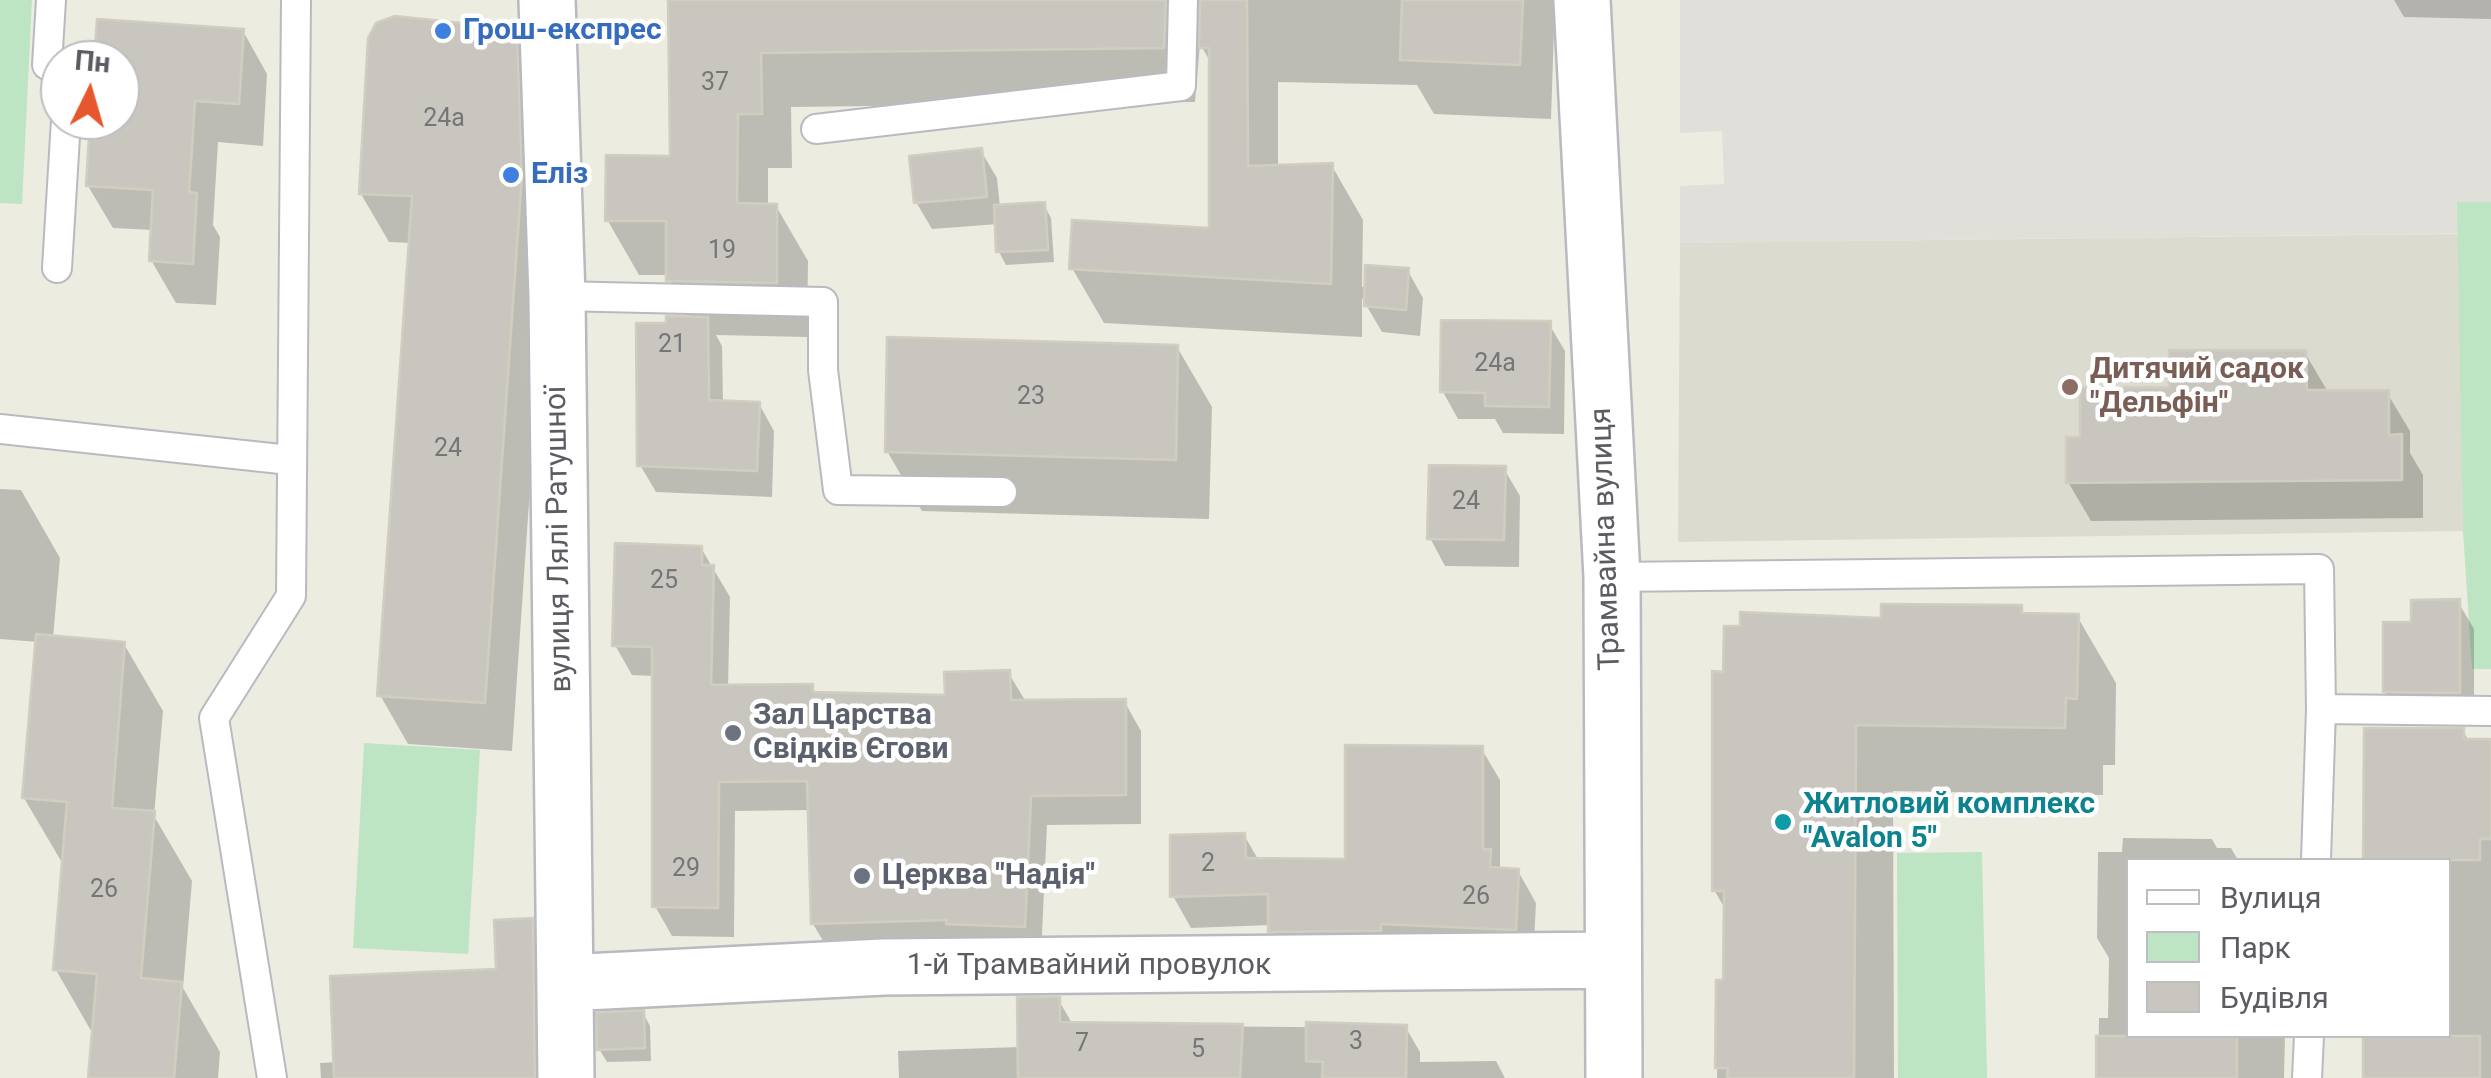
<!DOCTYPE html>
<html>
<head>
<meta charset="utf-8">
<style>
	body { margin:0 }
	#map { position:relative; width:2491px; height:1078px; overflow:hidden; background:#ecece1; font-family:Roboto,sans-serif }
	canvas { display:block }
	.legend { position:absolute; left:2126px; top:858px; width:325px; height:180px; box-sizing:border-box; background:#fff; border:2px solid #bdbec0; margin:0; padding:12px 18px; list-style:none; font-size:30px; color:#5a5c62 }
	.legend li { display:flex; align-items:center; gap:20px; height:50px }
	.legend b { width:50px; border:2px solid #bdbec0 }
	.north { position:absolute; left:40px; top:40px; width:100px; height:100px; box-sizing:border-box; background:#fff; border:2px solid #bdbec0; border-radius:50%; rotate:5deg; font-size:28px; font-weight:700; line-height:40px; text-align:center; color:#5a5c62 }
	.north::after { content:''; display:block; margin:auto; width:35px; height:45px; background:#e6572e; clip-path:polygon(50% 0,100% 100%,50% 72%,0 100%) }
</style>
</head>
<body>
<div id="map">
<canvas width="2491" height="1078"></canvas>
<ul class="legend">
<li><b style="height:12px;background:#fff"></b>Вулиця</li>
<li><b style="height:28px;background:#bde4c3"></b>Парк</li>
<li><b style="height:28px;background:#c8c6be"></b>Будівля</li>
</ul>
<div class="north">Пн</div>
</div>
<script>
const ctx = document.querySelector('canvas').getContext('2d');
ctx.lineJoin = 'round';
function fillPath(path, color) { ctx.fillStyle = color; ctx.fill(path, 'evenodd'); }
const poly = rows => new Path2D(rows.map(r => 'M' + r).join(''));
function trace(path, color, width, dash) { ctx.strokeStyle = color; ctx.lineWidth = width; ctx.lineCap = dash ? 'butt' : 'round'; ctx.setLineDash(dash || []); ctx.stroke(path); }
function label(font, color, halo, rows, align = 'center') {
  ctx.font = font + ' Roboto,sans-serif'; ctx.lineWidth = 9; ctx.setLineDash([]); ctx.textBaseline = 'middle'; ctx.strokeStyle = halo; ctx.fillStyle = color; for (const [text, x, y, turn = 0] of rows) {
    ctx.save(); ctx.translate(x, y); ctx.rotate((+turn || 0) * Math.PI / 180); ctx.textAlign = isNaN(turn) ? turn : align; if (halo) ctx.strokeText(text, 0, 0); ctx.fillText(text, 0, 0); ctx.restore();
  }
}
fillPath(poly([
	[1680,0,2491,0,2491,233,1680,243,1680,186,1724,184,1722,131,1680,133]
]), '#e0dfd9');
fillPath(poly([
	[2459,234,2463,531,1678,542,1680,243]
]), '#dcdbcf');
fillPath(poly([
	[0,0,32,0,22,204,0,203],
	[2457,202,2491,202,2491,669,2472,669,2463,531],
	[364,743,480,750,468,954,353,948],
	[1982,852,1987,1078,1898,1078,1897,853]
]), '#bde4c3');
fillPath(poly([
	[671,0,1555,0,1551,119,1434,114,1417,85,1278,82,1278,167,1332,166,1363,220,1362,287,1408,271,1423,298,1420,336,1382,332,1362,298,1362,337,1104,323,1072,268,1211,231,1211,63,1200,44,1195,102,791,107,792,168,768,168,768,206,776,206,808,261,807,337,716,335,722,346,723,403,759,404,774,431,772,497,656,492,640,465,668,326,691,319,668,275,639,275,608,221,673,159],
	[2394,0,2491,0,2491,19,2404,17],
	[243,31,267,74,263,146,218,142,213,225,220,237,216,305,176,303,151,260,153,230,113,228,88,186,93,120,120,120,120,60,97,60],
	[515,31,543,80,548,224,512,751,408,744,380,695,411,243,389,242,361,194],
	[981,151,997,178,1000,207,1044,205,1051,218,1054,262,1006,265,999,252,998,224,932,229,916,202],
	[1549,324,1565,351,1564,434,1503,433,1495,419,1458,419,1443,392],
	[1177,347,1212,407,1209,519,922,511,887,451],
	[2305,353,2328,392,2387,393,2410,431,2410,453,2423,475,2423,518,2091,521,2068,482,2083,439,2171,390],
	[1504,469,1520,496,1519,567,1445,566,1430,538],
	[0,489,21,490,60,558,53,638,124,644,163,711,154,816,192,881,183,988,220,1052,218,1078,91,1078,94,1036,56,970,64,866,24,798,38,642,0,639],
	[701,548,730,597,728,687,812,686,817,695,948,698,1008,672,1026,702,1124,701,1141,731,1141,824,1047,825,1041,956,831,954,813,924,810,810,735,811,734,937,672,936,655,906,654,676,632,675,615,645],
	[2458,602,2474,629,2474,720,2401,719,2385,692],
	[2020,608,2025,616,2077,616,2116,683,2115,765,2103,765,2103,795,1893,791,1894,1078,1717,1078,1719,982,1726,982,1727,912,1714,890,1726,674,1884,620],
	[2366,730,2463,731,2469,741,2491,741,2491,1078,2366,1078,2366,1036,2448,1036,2448,860,2366,860],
	[1481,748,1500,780,1500,870,1518,871,1536,903,1533,961,1289,963,1271,925,1191,928,1173,896,1244,835,1259,861,1347,862],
	[2123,838,2212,839,2217,848,2231,848,2238,860,2128,860,2128,1036,2285,1036,2284,1078,2098,1078,2099,1018,2108,1018,2109,958,2097,938,2098,852,2122,852],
	[532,921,539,934,543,1078,321,1078,320,1063,336,1062,499,971],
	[1058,999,1073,1025,1406,1028,1420,1052,1420,1062,1496,1061,1505,1078,899,1078,898,1051,1020,1047],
	[643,1013,650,1026,651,1061,607,1062,599,1049]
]), '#0003');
const building = poly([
	[668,0,1166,0,1164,48,761,53,762,114,738,114,737,203,777,204,777,283,666,281,666,221,605,221,606,155,670,156,668,0],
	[1200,0,1247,0,1248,166,1333,163,1331,284,1069,269,1072,220,1209,228,1209,48,1199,48,1200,0],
	[1402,0,1523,0,1520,65,1400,60,1402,0],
	[395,16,517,29,522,174,485,703,377,696,412,196,359,194,368,38,376,23,395,16],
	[97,19,244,29,239,104,195,101,189,192,197,193,193,264,149,261,153,190,86,186,90,120,120,120,120,60,94,60,97,19],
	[982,148,987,197,914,203,909,156,982,148],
	[1045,202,1048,250,996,252,994,205,1045,202],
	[1365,265,1409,268,1406,310,1364,306,1365,265],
	[666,316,708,317,709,400,760,402,757,471,637,466,636,323,666,323,666,316],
	[1441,320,1551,321,1549,407,1485,406,1485,393,1440,392,1441,320],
	[887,337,1178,345,1176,460,885,452,887,337],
	[2169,350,2306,350,2307,390,2389,390,2389,435,2402,434,2402,480,2066,483,2066,437,2080,437,2080,388,2169,387,2169,350],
	[1429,465,1506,466,1504,540,1427,539,1429,465],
	[615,543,702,546,702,565,714,565,711,685,813,684,813,692,945,695,944,672,1010,670,1011,700,1126,699,1126,795,1031,796,1025,927,946,924,947,920,811,924,807,781,719,782,718,908,652,907,652,647,612,646,615,543],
	[2460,599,2460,693,2383,692,2383,622,2411,622,2411,600,2460,599],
	[1881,604,2022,605,2022,613,2079,614,2077,699,2066,698,2065,728,1856,725,1854,1078,1727,1078,1728,1068,1715,1068,1716,980,1723,980,1724,891,1712,891,1712,671,1723,672,1724,626,1740,626,1740,612,1881,618,1881,604],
	[36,634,125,642,112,808,155,811,141,978,182,982,174,1078,88,1078,97,974,53,970,67,802,22,798,36,634],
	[2364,728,2464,728,2464,739,2491,739,2491,839,2480,839,2480,860,2363,860,2364,728],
	[1345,745,1483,746,1483,849,1491,849,1490,867,1519,869,1516,930,1381,924,1381,931,1268,932,1268,894,1170,897,1170,835,1245,833,1246,858,1345,859,1345,745],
	[533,918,535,1078,334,1078,330,976,496,969,494,920,533,918],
	[1017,997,1060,997,1060,1022,1243,1024,1240,1078,1018,1078,1017,997],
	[644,1010,645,1048,597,1050,596,1013,644,1010],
	[1306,1022,1407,1025,1406,1078,1322,1078,1323,1062,1306,1061,1306,1022],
	[2096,1036,2237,1036,2237,1078,2096,1078,2096,1036],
	[2363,1036,2480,1036,2480,1078,2363,1078,2363,1036]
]);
fillPath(building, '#c8c6be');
trace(building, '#d1cec0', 2.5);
const service = poly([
	[51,0,47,65,60,71],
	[816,129,1181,86,1183,0],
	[57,268,66,120],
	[557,296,823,302,823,370,838,490,1002,492],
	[0,429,290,460],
	[1612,577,2319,569,2321,709,2316,860],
	[2321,709,2491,711],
	[272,1078,214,718,291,596,296,0],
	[2307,1078,2309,1036]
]);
const minor = poly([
	[547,0,557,296,566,1078],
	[1582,0,1612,577,1614,1078],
	[565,983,884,967,1612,960]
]);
trace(service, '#b9bac0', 32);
trace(minor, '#b9bac0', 60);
trace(service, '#fff', 28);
trace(minor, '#fff', 55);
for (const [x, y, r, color] of [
	[443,31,10,"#3f7fe0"],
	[511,175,10,"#3f7fe0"],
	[2070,387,10,"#8d6e63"],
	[733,733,10,"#6b7280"],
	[1783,822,10,"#0f9aa8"],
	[862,876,10,"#6b7280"]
]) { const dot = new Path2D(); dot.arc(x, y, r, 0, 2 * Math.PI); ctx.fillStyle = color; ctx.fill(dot); trace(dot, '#fff', 4); }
label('25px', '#767679', null, [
	["37",715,84],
	["24а",444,120],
	["19",722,252],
	["21",672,346],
	["24а",1495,365],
	["23",1031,398],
	["24",448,450],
	["24",1466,503],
	["25",664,582],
	["2",1208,865],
	["29",686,870],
	["26",104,891],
	["26",1476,898],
	["3",1356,1043],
	["7",1082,1045],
	["5",1198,1051]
]);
label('bold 30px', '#366cbe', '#fff', [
	["Грош-експрес",463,31],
	["Еліз",531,175]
], 'left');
label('bold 30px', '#785e54', '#fff', [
	["Дитячий садок",2090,370],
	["\"Дельфін\"",2090,404]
], 'left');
label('30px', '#5a5c62', '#fff', [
	["вулиця Лялі Ратушної",560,539,-91],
	["Трамвайна вулиця",1607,539,-92],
	["1-й Трамвайний провулок",1089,966]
]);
label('bold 30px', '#5b616d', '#fff', [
	["Зал Царства",753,716],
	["Свідків Єгови",753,750],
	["Церква \"Надія\"",882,876]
], 'left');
label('bold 30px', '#0d838f', '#fff', [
	["Житловий комплекс",1803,805],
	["\"Avalon 5\"",1803,839]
], 'left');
</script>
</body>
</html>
